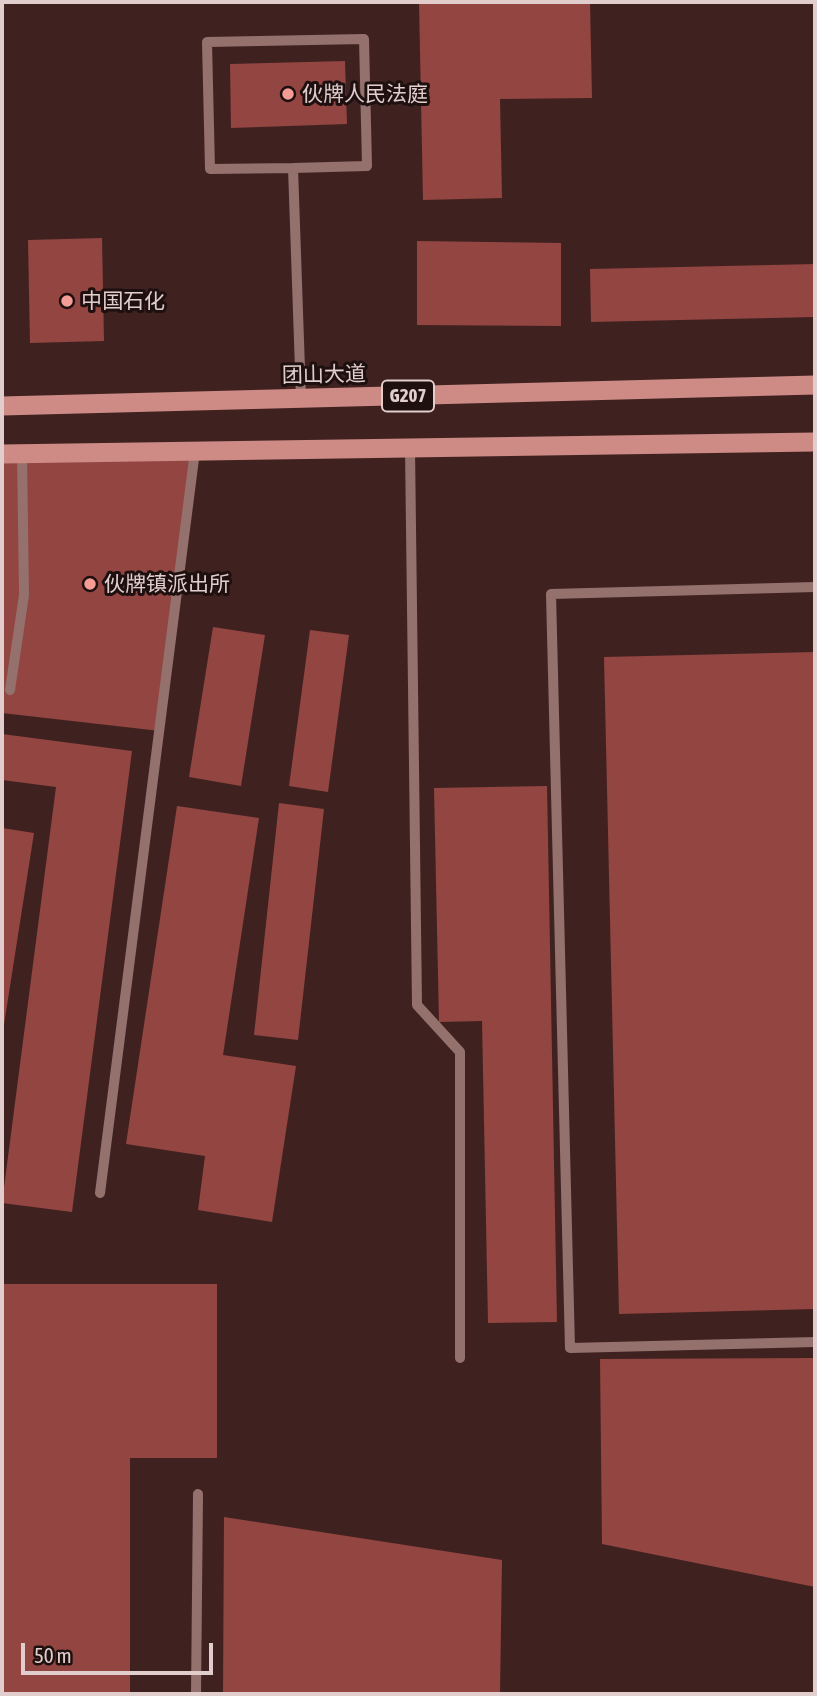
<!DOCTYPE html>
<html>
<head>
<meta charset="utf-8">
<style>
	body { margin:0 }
	#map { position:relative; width:817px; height:1696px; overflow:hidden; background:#3f2220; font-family:"Asap Condensed",sans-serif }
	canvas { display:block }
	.frame { position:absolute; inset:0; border:4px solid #e1cdcb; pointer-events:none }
	.scale { position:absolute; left:21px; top:1643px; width:192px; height:32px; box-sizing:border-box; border:4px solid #e1cdcb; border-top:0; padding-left:9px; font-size:21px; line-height:24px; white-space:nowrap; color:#e1cdcb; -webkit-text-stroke:5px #1d100f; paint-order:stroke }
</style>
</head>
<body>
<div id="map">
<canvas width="817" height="1696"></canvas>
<div class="frame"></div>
<div class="scale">50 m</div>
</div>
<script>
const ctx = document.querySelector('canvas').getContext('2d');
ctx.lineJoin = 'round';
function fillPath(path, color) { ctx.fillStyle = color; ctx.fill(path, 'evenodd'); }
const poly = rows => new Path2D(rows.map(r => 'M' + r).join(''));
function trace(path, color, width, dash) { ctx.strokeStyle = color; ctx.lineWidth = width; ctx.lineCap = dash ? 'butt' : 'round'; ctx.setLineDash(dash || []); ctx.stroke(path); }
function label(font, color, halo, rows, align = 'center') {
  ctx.font = font + ' "Asap Condensed","Noto Sans SC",sans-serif'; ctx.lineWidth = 6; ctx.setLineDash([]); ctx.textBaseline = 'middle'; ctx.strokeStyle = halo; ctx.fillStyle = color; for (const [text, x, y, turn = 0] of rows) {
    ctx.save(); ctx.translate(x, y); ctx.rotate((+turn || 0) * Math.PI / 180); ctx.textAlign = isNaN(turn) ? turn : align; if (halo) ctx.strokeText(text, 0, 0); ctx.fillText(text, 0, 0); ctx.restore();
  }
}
fillPath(poly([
	[419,2,590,2,592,98,500,99,502,198,423,200],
	[345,61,347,124,231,128,230,64],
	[102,238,104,341,30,343,28,240],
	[417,241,561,243,561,326,417,325],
	[815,264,815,317,591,322,590,269],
	[195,451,160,731,2,713,2,454],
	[213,627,265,635,241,786,189,777],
	[310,630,349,635,328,792,289,786],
	[815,652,815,1309,619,1314,604,657],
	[2,734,132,751,72,1212,2,1203,56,787,2,780],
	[547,786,557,1322,488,1323,482,1021,439,1022,434,788],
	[279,803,324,809,298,1040,254,1035],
	[177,806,259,818,223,1055,296,1066,272,1222,198,1210,205,1156,126,1144],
	[2,828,34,833,3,1031,2,1031],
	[2,1284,217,1284,217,1458,130,1458,130,1694,2,1694],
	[815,1358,815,1587,602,1544,600,1359],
	[224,1517,502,1560,500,1694,223,1694]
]), '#934541');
trace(poly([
	[293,168,210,169,207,42,364,39,367,166,293,168,301,398],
	[410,448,417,1005,460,1052,460,1358],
	[815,587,551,594,570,1348,815,1342],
	[10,690,24,595,22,454],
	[100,1193,195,451],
	[196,1694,198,1494]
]), '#94716d', 10);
trace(poly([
	[2,406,815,385],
	[2,454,815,442]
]), '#ce8a85', 19);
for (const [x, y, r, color] of [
	[288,94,7,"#f59c95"],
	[67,301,7,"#f59c95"],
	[90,584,7,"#f59c95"]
]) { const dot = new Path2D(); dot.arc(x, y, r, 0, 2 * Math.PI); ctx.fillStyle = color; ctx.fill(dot); trace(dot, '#1d100f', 2.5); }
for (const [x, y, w] of [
	[408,396,52]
]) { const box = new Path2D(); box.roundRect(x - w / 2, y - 15.5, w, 31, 5); ctx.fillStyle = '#1d100f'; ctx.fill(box); trace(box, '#e1cdcb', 2); }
label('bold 19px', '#e1cdcb', null, [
	["G207",408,396]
]);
label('21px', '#e1cdcb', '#1d100f', [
	["伙牌人民法庭",302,94],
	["中国石化",81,301],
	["伙牌镇派出所",104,584]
], 'left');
label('21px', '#e1cdcb', '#1d100f', [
	["团山大道",324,375,-1]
]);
</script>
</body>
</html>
